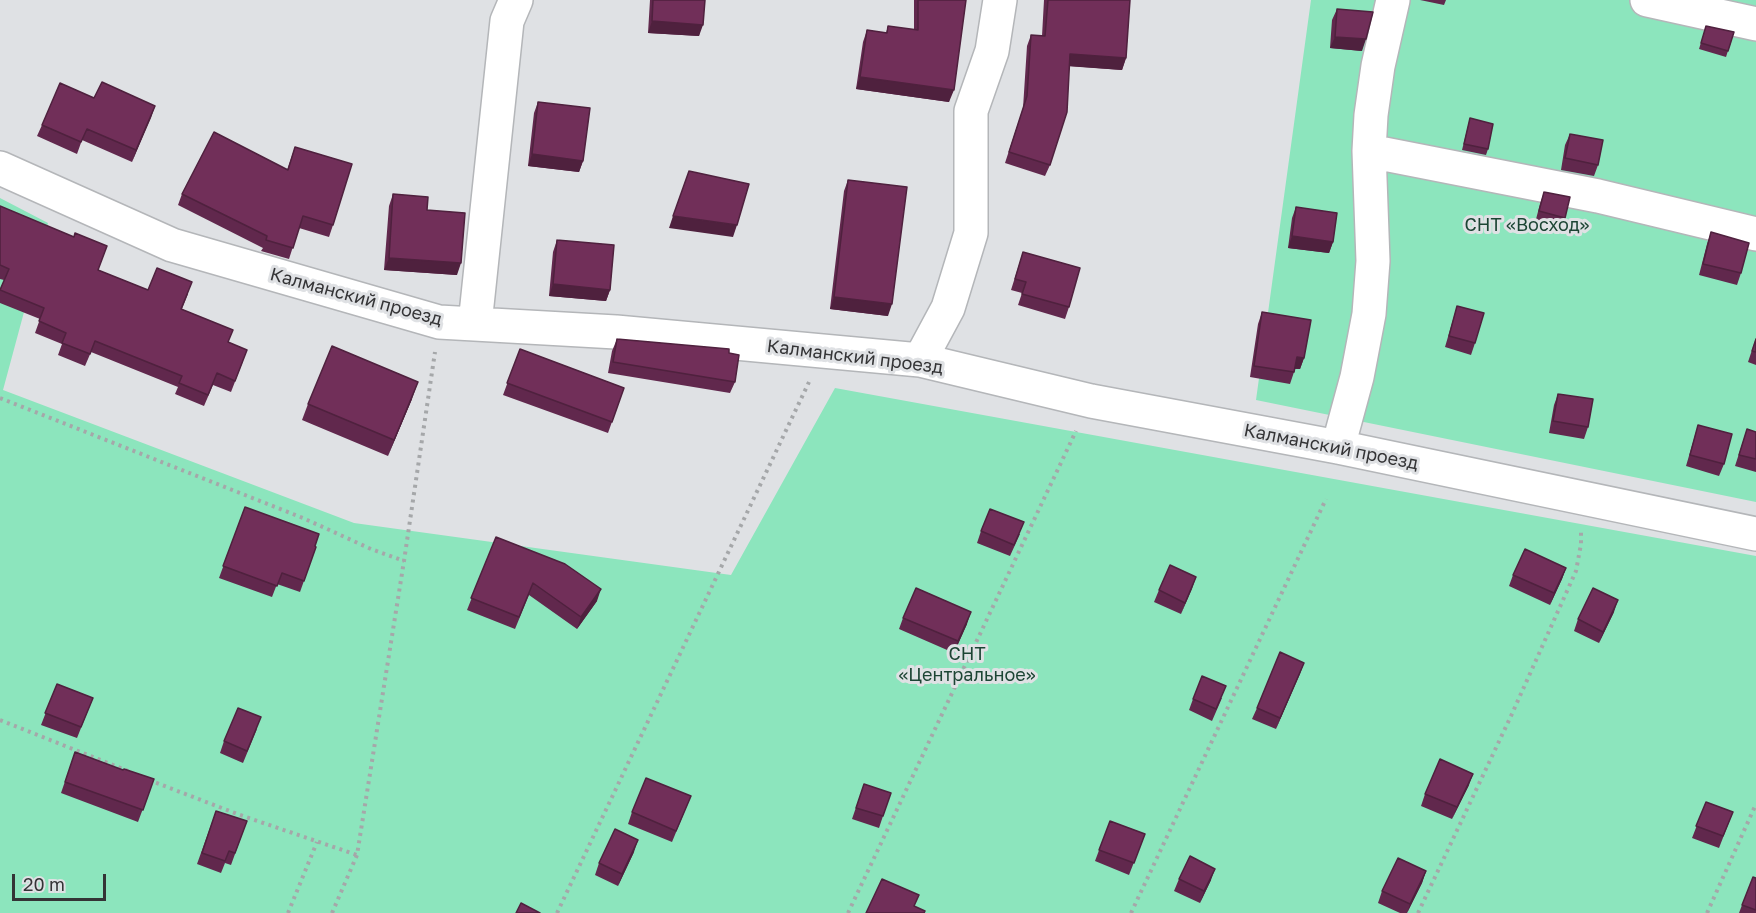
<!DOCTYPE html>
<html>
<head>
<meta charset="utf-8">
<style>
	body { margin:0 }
	#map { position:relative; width:1756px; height:913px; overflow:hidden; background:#dfe1e4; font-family:"Golos Text",sans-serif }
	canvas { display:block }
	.scale { position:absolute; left:12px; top:874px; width:94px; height:27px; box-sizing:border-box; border:3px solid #343436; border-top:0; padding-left:8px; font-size:18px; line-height:21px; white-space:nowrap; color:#343436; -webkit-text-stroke:4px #dfe1e4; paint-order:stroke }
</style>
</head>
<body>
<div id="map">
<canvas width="1756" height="913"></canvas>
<div class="scale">20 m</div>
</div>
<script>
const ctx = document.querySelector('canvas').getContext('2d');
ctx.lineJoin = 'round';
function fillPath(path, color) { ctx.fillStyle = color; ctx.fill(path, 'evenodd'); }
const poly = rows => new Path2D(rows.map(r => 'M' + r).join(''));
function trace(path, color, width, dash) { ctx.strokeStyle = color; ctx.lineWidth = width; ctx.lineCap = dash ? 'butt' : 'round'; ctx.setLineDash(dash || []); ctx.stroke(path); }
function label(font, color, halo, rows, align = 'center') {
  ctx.font = font + ' "Golos Text",sans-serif'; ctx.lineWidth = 6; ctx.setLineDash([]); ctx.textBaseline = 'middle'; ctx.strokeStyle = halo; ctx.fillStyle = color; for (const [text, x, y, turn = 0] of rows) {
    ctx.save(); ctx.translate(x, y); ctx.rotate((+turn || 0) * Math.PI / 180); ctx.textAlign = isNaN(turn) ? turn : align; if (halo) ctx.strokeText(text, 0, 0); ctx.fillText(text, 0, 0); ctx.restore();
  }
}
fillPath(poly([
	[1311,0,1756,0,1756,502,1256,400],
	[0,198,48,223,3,390,354,523,731,575,835,388,1756,556,1756,913,0,913]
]), '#8ce5bd');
const minor = poly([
	[1647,0,1756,24],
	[1369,151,1598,196,1756,234],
	[0,168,172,245,439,322,616,332,920,360,1091,401,1338,447,1756,534],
	[475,324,507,21,516,0],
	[920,360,948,308,971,233,971,111,992,51,1000,0],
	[1338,447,1357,377,1369,314,1373,261,1369,151,1371,115,1378,66,1393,0]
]);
trace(minor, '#b4b6b9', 36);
trace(poly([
	[0,398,303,518,371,549,404,561],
	[0,720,128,771],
	[149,780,240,815,357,855],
	[288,913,317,842],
	[332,913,357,855,404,561,435,352],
	[557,913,809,382],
	[848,913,1076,431],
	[1131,913,1326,499],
	[1418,913,1511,716,1576,571,1581,544,1581,529],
	[1707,913,1756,804]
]), '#a5a7a9', 4, [3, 4.5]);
trace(minor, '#fff', 33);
fillPath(poly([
	[650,0,705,0,699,36,648,33],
	[914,0,966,0,949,102,856,89,863,42,867,30,886,33,888,26,914,30],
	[1044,0,1130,0,1126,58,1122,70,1070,66,1050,165,1045,176,1005,163,1023,108,1027,46,1031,35,1042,36],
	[1420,0,1446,0,1444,5],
	[1337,9,1362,51,1330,48,1332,20],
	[1706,26,1734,32,1726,57,1699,49],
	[538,102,583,161,579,172,528,166,534,113],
	[155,106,132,162,82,140,77,154,37,136,42,125],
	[1470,118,1488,149,1486,155,1462,150],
	[1570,134,1598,165,1594,176,1561,170,1565,145],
	[295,147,333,225,329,237,299,228,289,259,261,251,263,248,178,205,182,194,287,170],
	[848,180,888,316,830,309,844,191],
	[1544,192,1565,218,1561,230,1535,223,1540,204],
	[393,194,427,210,457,275,384,270,389,206],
	[0,206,98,270,148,290,188,294,182,309,229,342,243,361,231,392,213,385,204,406,175,394,178,387,91,352,85,366,58,355,62,344,35,333,40,319,0,303,0,290,4,280,0,279],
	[1296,207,1333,242,1329,253,1288,248,1292,218],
	[1711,232,1741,273,1737,285,1699,275,1707,244],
	[557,240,610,290,606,301,549,296,553,252],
	[1023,252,1069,307,1065,319,1018,305,1022,293,1011,290],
	[1457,306,1475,343,1471,355,1445,347],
	[1262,312,1304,358,1300,369,1295,369,1290,384,1250,377,1258,324],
	[1756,338,1756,365,1748,362],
	[617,339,729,353,735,382,730,393,608,373,612,351],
	[520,349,624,388,608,433,503,395],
	[1558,394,1588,427,1584,439,1549,433,1554,405],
	[412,399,388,456,302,420,308,404],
	[1698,425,1724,464,1719,476,1686,466],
	[1747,429,1756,432,1756,472,1735,466],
	[245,507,316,547,300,592,277,584,272,597,219,578],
	[981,531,1020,534,1010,556,977,543],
	[496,537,597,601,577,629,529,595,515,629,467,610],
	[1566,568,1562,579,1550,605,1509,586,1513,575],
	[1196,577,1181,614,1154,602,1159,590],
	[1614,612,1599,643,1574,631,1578,619],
	[903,618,967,624,954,653,899,629],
	[1304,663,1276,729,1252,719,1257,708],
	[57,684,93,698,77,738,41,725],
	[1222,698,1212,721,1189,710,1193,699],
	[257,729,243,763,220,753,224,741],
	[75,752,123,770,154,779,138,822,61,793],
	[864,784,883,816,879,828,852,819],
	[1469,785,1452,819,1421,806,1425,794],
	[691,796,672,842,628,824,632,812],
	[1706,802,1733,812,1719,848,1692,838],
	[216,811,247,821,231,865,225,863,221,873,197,864],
	[1110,821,1145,834,1129,875,1095,861],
	[634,852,618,886,595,875,599,863],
	[1426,871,1422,883,1407,913,1400,913,1378,903,1382,891],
	[1756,878,1756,913,1739,913,1742,905],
	[1179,879,1211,880,1200,903,1174,891]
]), '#61284d');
fillPath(poly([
	[652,21,703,25,699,36,648,33],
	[1335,37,1366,39,1362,51,1330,48],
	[1070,54,1126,58,1122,70,1066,66],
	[860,77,954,90,949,102,856,89],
	[155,106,151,118,132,162,136,150],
	[532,154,583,161,579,172,528,166],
	[673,216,737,225,733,237,669,228],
	[1292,236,1333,242,1329,253,1288,248],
	[389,258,461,263,457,275,384,270],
	[553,284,610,290,606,301,549,296],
	[834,297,892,304,888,316,830,309],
	[1297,357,1304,358,1300,369,1292,368],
	[418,382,412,399,388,456,394,440],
	[1566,568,1562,579,1550,605,1554,593],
	[1196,577,1192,589,1181,614,1185,603],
	[601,589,597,601,577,629,581,617],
	[1618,600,1614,612,1599,643,1603,632],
	[971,612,967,624,954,653,958,641],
	[1304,663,1300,674,1276,729,1280,718],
	[1473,774,1469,785,1452,819,1457,807],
	[638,840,634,852,618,886,622,874],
	[1215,869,1211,880,1200,903,1204,891],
	[1426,871,1422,883,1407,913,1410,904]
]), '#4f213e');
const building = poly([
	[653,0,705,0,703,25,652,21,653,0],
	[918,0,966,0,954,90,860,77,867,30,887,33,888,26,918,30,918,0],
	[1048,0,1130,0,1126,58,1070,54,1067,112,1050,165,1009,152,1027,96,1031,35,1045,36,1048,0],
	[1337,9,1373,12,1366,39,1335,37,1337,9],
	[1706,26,1734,32,1728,51,1701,43,1706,26],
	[102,82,155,106,136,150,87,129,81,142,42,125,60,83,94,98,102,82],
	[538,102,590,108,583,161,532,154,538,102],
	[1470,118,1493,124,1488,149,1464,144,1470,118],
	[214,132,288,170,295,147,352,164,333,225,303,216,293,248,266,240,267,236,182,194,214,132],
	[1570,134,1603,140,1598,165,1565,158,1570,134],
	[689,171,749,184,737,225,673,216,689,171],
	[848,180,907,187,892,304,834,297,848,180],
	[1544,192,1570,197,1565,218,1539,211,1544,192],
	[393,194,428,197,427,210,465,213,461,263,389,258,393,194],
	[0,206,74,237,75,233,107,246,98,270,148,290,157,268,192,282,181,309,233,330,228,342,247,350,235,381,217,373,208,395,179,383,182,376,95,341,90,354,62,343,66,333,39,321,44,308,0,290,9,269,0,265,0,206],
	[1296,207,1337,213,1333,242,1292,236,1296,207],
	[1711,232,1749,243,1741,273,1703,264,1711,232],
	[557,240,614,245,610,290,553,284,557,240],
	[1023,252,1080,268,1069,307,1022,294,1026,282,1015,279,1023,252],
	[1457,306,1484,313,1475,343,1449,336,1457,306],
	[1262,312,1311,320,1304,358,1297,357,1294,372,1254,366,1262,312],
	[617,339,729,349,729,353,739,355,735,382,613,362,617,339],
	[1756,339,1756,352,1752,351,1756,339],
	[332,346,418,382,394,440,308,404,332,346],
	[520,349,624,388,612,422,507,383,520,349],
	[1558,394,1593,399,1588,427,1553,421,1558,394],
	[1698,425,1732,434,1724,464,1690,455,1698,425],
	[1747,429,1756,432,1756,459,1739,455,1747,429],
	[245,507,319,534,315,546,316,547,304,581,282,573,277,586,223,566,245,507],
	[990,509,1024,522,1014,545,981,531,990,509],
	[496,537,565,564,601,589,581,617,533,583,519,617,471,598,496,537],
	[1525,549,1566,568,1554,593,1513,575,1525,549],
	[1170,565,1196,577,1185,603,1159,590,1170,565],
	[916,588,971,612,958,641,903,618,916,588],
	[1593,588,1618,600,1603,632,1578,619,1593,588],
	[1280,652,1304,663,1280,718,1257,708,1280,652],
	[1202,676,1226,686,1216,709,1193,699,1202,676],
	[57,684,93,698,81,727,45,713,57,684],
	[238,708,261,717,247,751,224,741,238,708],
	[75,752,123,770,124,769,154,779,143,810,65,782,75,752],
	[1440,759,1473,774,1457,807,1425,794,1440,759],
	[646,778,691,796,676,831,632,812,646,778],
	[864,784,891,793,883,816,856,808,864,784],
	[1706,802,1733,812,1723,836,1696,826,1706,802],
	[216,811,247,821,235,853,229,851,225,861,202,853,216,811],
	[1110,821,1145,834,1134,863,1099,850,1110,821],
	[615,829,638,840,622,874,599,863,615,829],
	[1190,856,1215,869,1204,891,1179,879,1190,856],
	[1398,858,1426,871,1410,904,1382,891,1398,858],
	[1753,877,1756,878,1756,910,1742,905,1753,877],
	[882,879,919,895,914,906,925,911,924,913,866,913,882,879],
	[521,903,540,913,516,913,521,903]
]);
fillPath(building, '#712f59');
trace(building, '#4f213e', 1.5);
label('18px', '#1c4534', '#dfe1e4', [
	["СНТ «Восход»",1527,225],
	["СНТ",967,654],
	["«Центральное»",967,675]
]);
label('18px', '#343436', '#dfe1e4', [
	["Калманский проезд",356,297,15],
	["Калманский проезд",855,357,7],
	["Калманский проезд",1331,447,11]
]);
</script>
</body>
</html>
